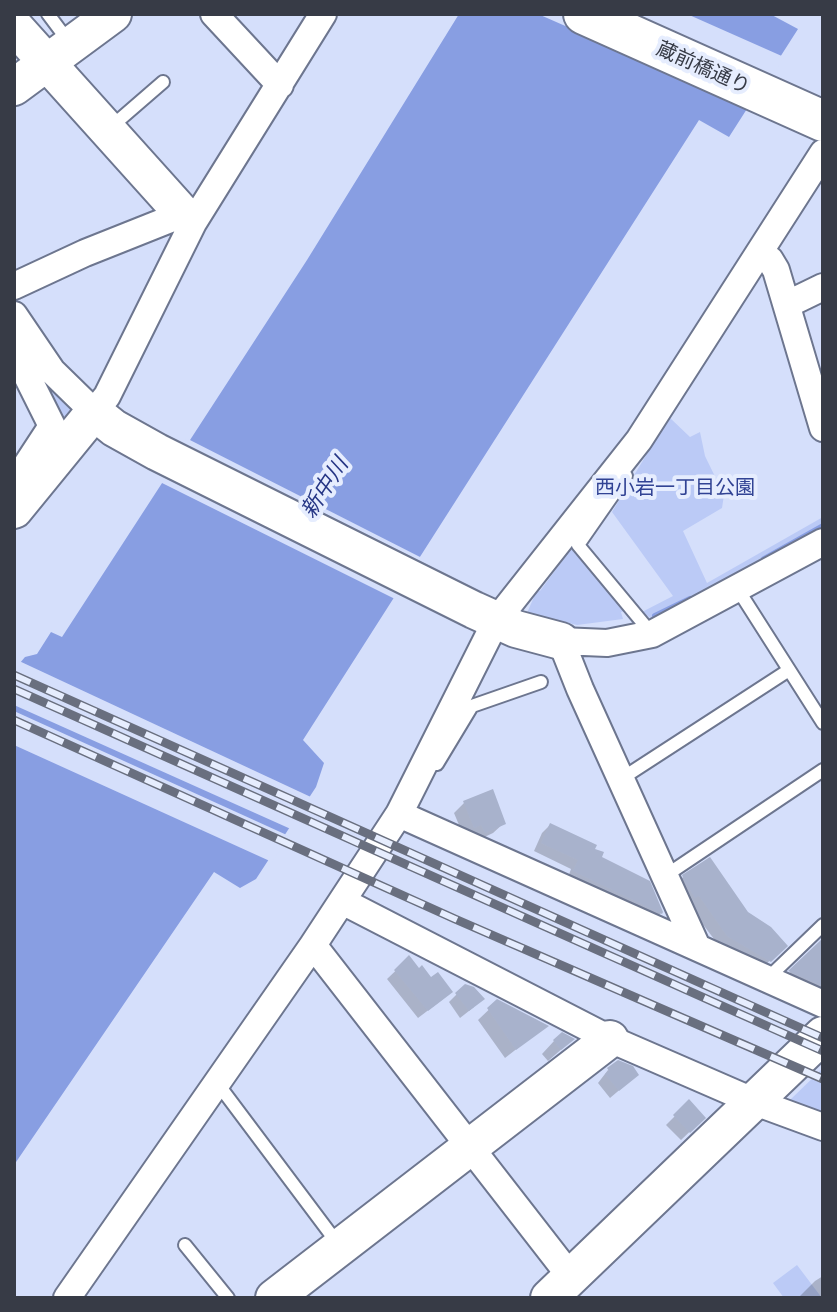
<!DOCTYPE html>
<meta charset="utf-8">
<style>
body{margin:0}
#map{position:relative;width:837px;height:1312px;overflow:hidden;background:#d5dffb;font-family:Raleway,sans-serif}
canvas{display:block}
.frame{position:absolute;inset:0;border:16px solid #373b46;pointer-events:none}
</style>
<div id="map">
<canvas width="837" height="1312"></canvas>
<div class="frame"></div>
</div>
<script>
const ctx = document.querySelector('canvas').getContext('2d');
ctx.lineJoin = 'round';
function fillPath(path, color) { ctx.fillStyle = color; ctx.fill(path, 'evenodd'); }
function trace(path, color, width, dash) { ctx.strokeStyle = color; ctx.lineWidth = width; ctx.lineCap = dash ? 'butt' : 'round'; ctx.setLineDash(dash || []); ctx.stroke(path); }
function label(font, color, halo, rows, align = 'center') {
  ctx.font = font + ' Raleway,"Noto Sans JP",sans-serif'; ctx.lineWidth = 8; ctx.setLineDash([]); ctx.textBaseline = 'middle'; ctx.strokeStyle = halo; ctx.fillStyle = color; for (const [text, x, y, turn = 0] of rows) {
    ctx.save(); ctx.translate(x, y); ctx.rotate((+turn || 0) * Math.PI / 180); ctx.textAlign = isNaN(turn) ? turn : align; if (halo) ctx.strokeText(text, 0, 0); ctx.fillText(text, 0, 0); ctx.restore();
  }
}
const green = new Path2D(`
 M39,369L68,401L72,418L58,426Z
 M669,417L690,437L700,432L705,456L724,495L722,508L683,531L707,583L823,517V531L653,620L642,612L673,596L612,512Z
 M571,549L618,600L625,611L621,612L623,619L577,625L527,613L537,590L540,591Z
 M823,1068V1112L790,1100Z
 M797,1265L822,1298H784L773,1283Z`);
const water = new Path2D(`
 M459,14H770L798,29L729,137L699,120L303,740L324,763L316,787L256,879L240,888L214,872L14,1165V670L25,657L37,654L51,632L62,637L307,260Z`);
const pier = new Path2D(`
 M538,14H687L784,57L752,108Z
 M186,438L424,559L397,600L158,481Z
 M17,660L313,798L293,830L14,705V664Z
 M14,711L289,836L272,862L14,745Z`);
const shadow = new Path2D(`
 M464,803L504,823L493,833L474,842L464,837L454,813Z
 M550,825L592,850L661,913L653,921L567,880L571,869L534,851L542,833Z
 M683,877L746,914L785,946L760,970L717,943L674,886Z
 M823,940V995L777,985Z
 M409,958L443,999L418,1018L387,979Z
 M457,994L474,1007L460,1018L449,1002Z
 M498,1001L546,1026L505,1058L478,1020Z
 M572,1040L548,1061L542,1054L554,1041Z
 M608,1070L637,1075L610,1098L598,1083Z
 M689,1102L704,1118L681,1140L666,1125Z
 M823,1276V1298H798L815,1281Z`);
const stream = new Path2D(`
 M764,559L823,526
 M655,616L690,599`);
const building = new Path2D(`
 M493,789L506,824L485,833L481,825L474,828L463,801Z
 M550,823L597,845L595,849L604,852L602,857L650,881L663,912L662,914L573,871L578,860L541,843Z
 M710,857L748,912L771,927L788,946L771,962L727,936L699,896L695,898L685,882L682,875Z
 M823,938V986L788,971Z
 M409,955L419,968L422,965L431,977L438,972L453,992L428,1011L394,970Z
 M465,984L474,987L485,999L469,1011L455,993Z
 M497,999L549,1026L516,1050L487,1008Z
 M562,1032L575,1039L561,1050L553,1040Z
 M618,1060L633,1066L639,1075L619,1091L605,1074L609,1071L607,1068Z
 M689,1099L706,1118L690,1133L673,1115Z`);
const lane = new Path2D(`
 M48,14L69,42
 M111,127L163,82
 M626,476L578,545L652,634
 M737,588L823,723
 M437,764L472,706L541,682
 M621,779L789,670
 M665,876L823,770
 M768,978L823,925
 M218,1084L338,1244
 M185,1245L228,1298`);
const street = new Path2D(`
 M214,14L280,85
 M760,252L770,260L776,270L823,428
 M14,286L85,253L183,214L193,223
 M788,304L823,287
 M14,315L52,371L94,412L107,396L193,223L323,14
 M14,350L52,426L14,484
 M399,814L823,1004
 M342,901L610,1039L755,1102L823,1127
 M697,947L580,689L561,641L607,643L652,634L823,542
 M571,1277L313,945L399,814L496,621L639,440L823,153
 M67,1298L313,945`);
const secondary = new Path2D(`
 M14,26L183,214
 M14,87L113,14
 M14,510L94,412L114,428L157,452L474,610L516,629L561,641
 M274,1298L610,1039
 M549,1298L823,1035`);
const primary = new Path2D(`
 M584,14L823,121`);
const rail = new Path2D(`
 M14,675L823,1038
 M14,689L823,1051
 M14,720L455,919L823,1079`);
const streetNames = [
 ["蔵前橋通り",703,68,24]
];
const parkNames = [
 ["西小岩一丁目公園",675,488]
];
const waterNames = [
 ["新中川",325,488,-57]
];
fillPath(green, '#bbcaf6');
fillPath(water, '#889ee2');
fillPath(pier, '#d5dffb');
fillPath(shadow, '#0003');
trace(stream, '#889ee2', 6);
fillPath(building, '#a8b2cc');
trace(lane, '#6d768f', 16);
trace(street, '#6d768f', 30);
trace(secondary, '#6d768f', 40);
trace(primary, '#6d768f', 44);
trace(lane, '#fff', 12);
trace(street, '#fff', 26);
trace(secondary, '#fff', 36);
trace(primary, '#fff', 40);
trace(rail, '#696f7f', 9);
trace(rail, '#e6edfe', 6, [18]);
label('20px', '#373b46', '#e6edfe', streetNames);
label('20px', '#314394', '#e6edfe', parkNames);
label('italic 22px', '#263685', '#e6edfe', waterNames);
</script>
